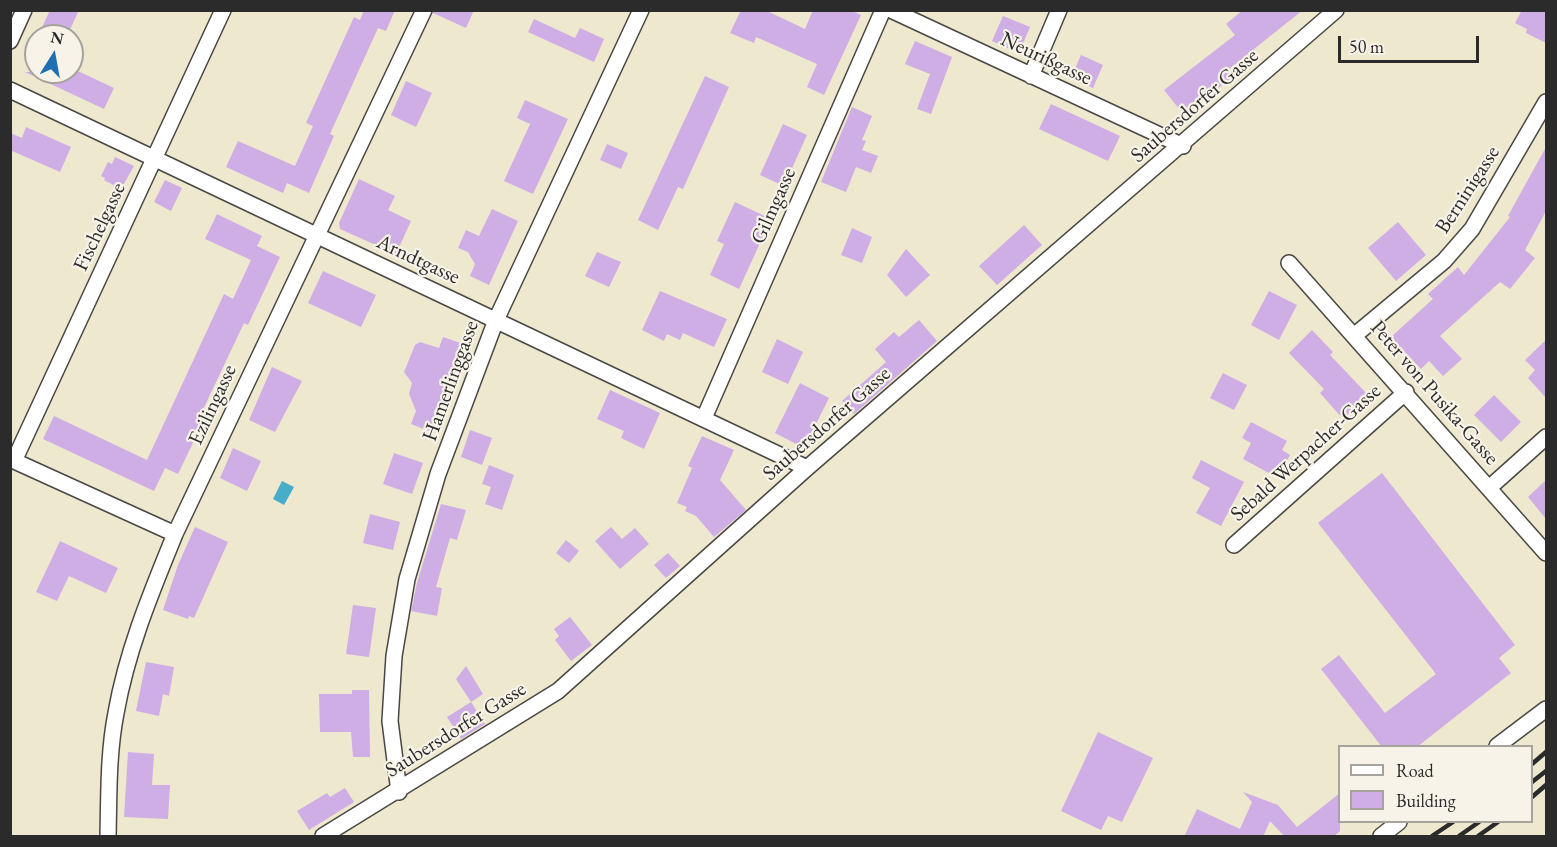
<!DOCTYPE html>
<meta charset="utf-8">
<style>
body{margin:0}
#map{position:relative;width:1557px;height:847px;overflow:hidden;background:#eee8ce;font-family:"EB Garamond",serif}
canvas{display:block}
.frame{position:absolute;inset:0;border:12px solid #2b2b2b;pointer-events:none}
.legend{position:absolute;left:1338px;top:745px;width:195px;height:78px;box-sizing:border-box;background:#f7f3e8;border:2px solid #a5a39c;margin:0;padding:8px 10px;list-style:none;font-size:18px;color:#2b2b2b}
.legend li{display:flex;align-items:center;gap:12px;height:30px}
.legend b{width:30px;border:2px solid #a5a39c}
.north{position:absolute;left:24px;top:24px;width:60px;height:60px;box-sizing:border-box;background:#f7f3e8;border:2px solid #a5a39c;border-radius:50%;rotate:11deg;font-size:16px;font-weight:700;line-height:24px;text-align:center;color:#2b2b2b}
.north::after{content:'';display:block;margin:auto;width:21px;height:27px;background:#1f6fb2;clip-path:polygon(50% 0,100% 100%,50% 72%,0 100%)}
.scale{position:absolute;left:1338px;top:36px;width:141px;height:27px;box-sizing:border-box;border:3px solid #2b2b2b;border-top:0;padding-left:8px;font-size:18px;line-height:21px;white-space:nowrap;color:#2b2b2b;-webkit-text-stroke:4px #f7f3e8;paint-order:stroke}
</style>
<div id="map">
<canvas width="1557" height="847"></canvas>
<div class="frame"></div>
<ul class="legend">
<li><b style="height:8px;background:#fff"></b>Road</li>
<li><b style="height:16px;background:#ceaee4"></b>Building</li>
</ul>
<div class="north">N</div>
<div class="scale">50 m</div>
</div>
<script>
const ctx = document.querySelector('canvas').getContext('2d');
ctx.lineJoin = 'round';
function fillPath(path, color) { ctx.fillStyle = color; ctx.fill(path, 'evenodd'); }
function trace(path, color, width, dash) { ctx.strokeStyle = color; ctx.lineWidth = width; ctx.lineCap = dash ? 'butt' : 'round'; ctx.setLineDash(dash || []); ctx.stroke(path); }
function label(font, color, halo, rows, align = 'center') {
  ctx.font = font + ' "EB Garamond",serif'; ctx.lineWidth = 4.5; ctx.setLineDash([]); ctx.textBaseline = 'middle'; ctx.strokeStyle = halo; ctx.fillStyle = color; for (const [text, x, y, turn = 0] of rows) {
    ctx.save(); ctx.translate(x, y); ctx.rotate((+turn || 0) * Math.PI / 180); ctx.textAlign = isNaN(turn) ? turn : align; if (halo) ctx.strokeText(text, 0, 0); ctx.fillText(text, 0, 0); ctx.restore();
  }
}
const water = new Path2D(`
 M282,481L294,487L284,505L273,499Z`);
const building = new Path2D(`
 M50,10H79L67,36H38Z
 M364,10H395L386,31L378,28L330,134L334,136L309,193L287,183L283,193L226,167L238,141L295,166L313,126L306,123L354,17L360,20Z
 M434,10H474L466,28L433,13Z
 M741,10H765L805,29L813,10H850L861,15L824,95L807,87L817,64L756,37L754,43L730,33Z
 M1243,10H1303L1229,69L1234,76L1184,115L1164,90L1235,35L1226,24Z
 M1522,10H1546V43L1526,33L1527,29L1515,23Z
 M1003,16L1030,27L1019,53L992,41Z
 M534,19L575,38L580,28L604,39L594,62L528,32Z
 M915,41L952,57L931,114L917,109L930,74L905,64Z
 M1081,55L1103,65L1093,88L1071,78Z
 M25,72H80L114,88L104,109Z
 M705,76L729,87L683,189L678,187L658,230L638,220Z
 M406,81L432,93L416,127L391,115Z
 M525,100L568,119L533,194L504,181L530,124L517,118Z
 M1051,104L1120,136L1108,161L1039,129Z
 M852,107L872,116L862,140L866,141L862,150L878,156L871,173L856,167L846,192L821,182Z
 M783,124L807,135L784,186L760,175Z
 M26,127L71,147L60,172L10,150V133L22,138Z
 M607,144L628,153L621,169L600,160Z
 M1546,147V211L1525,250L1535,258L1510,289L1500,282L1440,336L1462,359L1443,376L1429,361L1421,369L1391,337L1433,299L1428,294L1458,267L1464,275L1510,217L1508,216Z
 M115,157L134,166L121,189L104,180L105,178L101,176L108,162L112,164Z
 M359,179L395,196L388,210L411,221L396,254L340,229L339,223Z
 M165,180L182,188L171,211L154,202Z
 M735,202L771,219L739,289L710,275L724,244L717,241Z
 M492,209L518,221L489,285L470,276L475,264L468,252L458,248L466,230L479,236Z
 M217,214L262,236L257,246L280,257L248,325L244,323L200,416L205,418L178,474L165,468L154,491L43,439L54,416L147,460L224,294L233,299L251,260L205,239Z
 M1398,222L1426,255L1396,281L1368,248Z
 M1024,225L1042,245L997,285L979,266Z
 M852,228L872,237L862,263L841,255Z
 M906,249L930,275L906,297L887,275Z
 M597,252L621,262L609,287L585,276Z
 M323,271L376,295L361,327L308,303Z
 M660,291L727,319L714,347L683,333L680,340L667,334L664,341L642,330Z
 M1269,291L1297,305L1279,340L1251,325Z
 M919,320L937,341L854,414L842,401L886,362L875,349L894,332L899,337Z
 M1312,330L1333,352L1330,355L1369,396L1343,419L1320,393L1324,389L1289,353Z
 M443,337L466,345L434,433L411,424L416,411L409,394L412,383L404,372L415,345L420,342L439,348Z
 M777,339L803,352L788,384L762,372Z
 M1546,340V398L1528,378L1535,370L1525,360Z
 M272,367L302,381L275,432L249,420Z
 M1223,373L1247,385L1234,410L1210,398Z
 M800,383L829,398L804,448L775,433Z
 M610,390L660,413L644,449L621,438L624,431L597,419Z
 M1494,395L1521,422L1501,442L1474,415Z
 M1251,422L1287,441L1282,450L1290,455L1278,478L1243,459L1251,443L1242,438Z
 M470,430L492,438L482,465L461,457Z
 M702,436L734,450L720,480L746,510L714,537L696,516L685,511L687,507L677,503L692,468L688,466Z
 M233,448L261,461L247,491L220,478Z
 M394,453L423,463L412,494L383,484Z
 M1201,460L1244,482L1221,526L1196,513L1210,488L1192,478Z
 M489,465L514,475L502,510L485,504L491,487L482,484Z
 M1382,473L1515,645L1499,658L1511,673L1417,747H1382L1321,669L1339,655L1385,713L1436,674L1318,523Z
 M1546,480V519L1528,497Z
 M441,504L466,510L457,540L450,538L436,587L442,588L437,616L411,611L417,583Z
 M370,514L400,522L393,550L363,543Z
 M195,527L228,542L194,618L189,616L188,619L163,610L178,565Z
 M611,527L622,539L635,528L649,544L620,569L595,541Z
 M566,540L579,551L569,563L556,553Z
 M60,541L118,568L106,593L69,576L57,601L36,592Z
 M668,553L680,566L666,578L654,565Z
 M353,605L376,608L369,657L346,654Z
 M570,617L592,645L571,661L555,640L559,636L554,629Z
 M146,662L174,667L169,696L163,694L159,716L136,711Z
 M466,666L483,694L471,702L456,679Z
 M352,690H369L370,757H353L351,732H320L319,694H352Z
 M471,702L485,724L461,739L447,717Z
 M1098,732L1153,758L1122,822L1108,816L1101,830L1061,811Z
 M128,752L154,754L152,785H170L168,819L124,817Z
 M345,788L354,802L309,830L297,811L327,793L330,797Z
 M1243,792L1278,805L1297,827L1340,793V831L1333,837H1285L1270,821L1263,837H1184L1197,809L1240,829L1252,802Z`);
const minor = new Path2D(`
 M891,10L1183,146
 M10,41L24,10
 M1031,76L1059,10
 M10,90L807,468
 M1289,263L1546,553
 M1355,335L1444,261L1472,229L1546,102
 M704,418L883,10
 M10,459L175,534
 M14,461L223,10
 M1489,488L1546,437
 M1234,545L1406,392
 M1497,746L1546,709
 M399,792L390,721L394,656L407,579L438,474L496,320L641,10
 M108,836C109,795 108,754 116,713C127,650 151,593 175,534L424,10
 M323,836L558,691L807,468L1336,10
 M1381,836L1399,822`);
const rail = new Path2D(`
 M1532,764L1546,752
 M1532,782L1546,771
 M1532,797L1546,785
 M1432,836L1453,822
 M1459,836L1479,822
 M1478,836L1498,822`);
const streetNames = [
 ["Neurißgasse",1046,59,25],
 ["Saubersdorfer Gasse",1195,106,-41],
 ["Berninigasse",1468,190,-57],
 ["Gilmgasse",774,206,-66],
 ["Fischelgasse",100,227,-65],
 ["Arndtgasse",418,260,25],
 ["Hamerlinggasse",451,381,-70],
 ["Peter von Pusika-Gasse",1434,393,49],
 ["Ezilingasse",213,405,-65],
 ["Saubersdorfer Gasse",827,424,-41],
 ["Sebald Werpacher-Gasse",1306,453,-42],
 ["Saubersdorfer Gasse",456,730,-32]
];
fillPath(water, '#48adc8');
fillPath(building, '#ceaee4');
trace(minor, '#484743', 18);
trace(minor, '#fff', 15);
trace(rail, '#2b2b2b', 4.5);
label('21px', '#2b2b2b', '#f7f3e8', streetNames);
</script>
